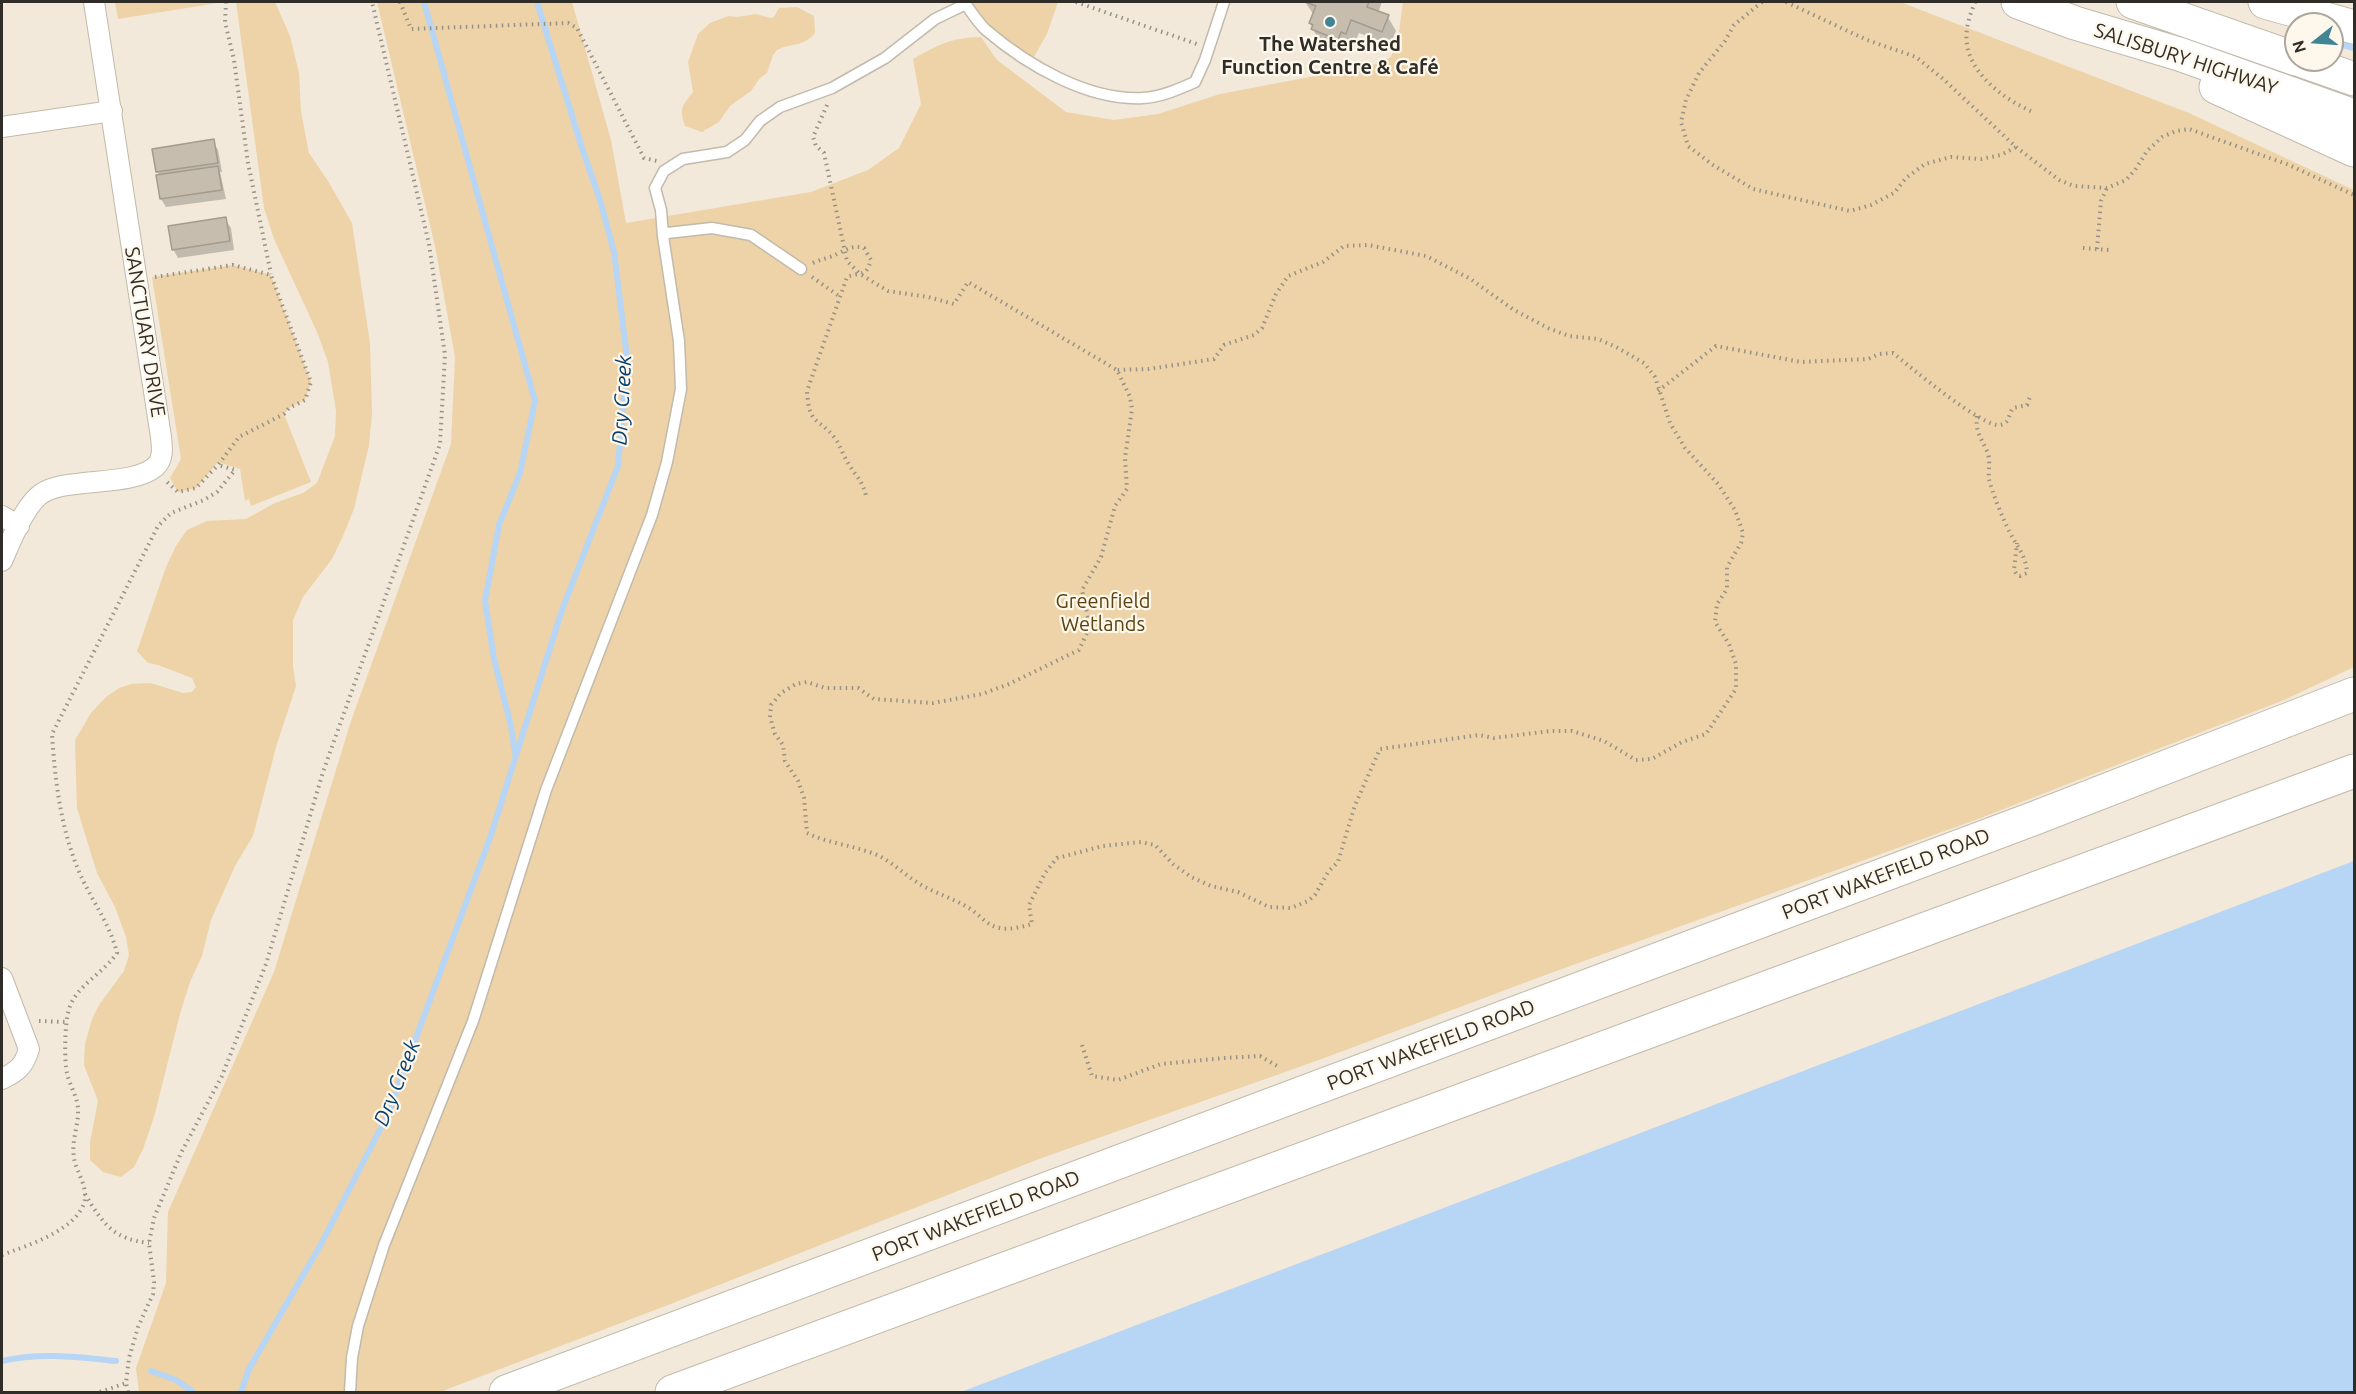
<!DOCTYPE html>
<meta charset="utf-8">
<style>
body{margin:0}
#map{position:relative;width:2356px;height:1394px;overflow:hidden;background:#f2e9da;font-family:Ubuntu,sans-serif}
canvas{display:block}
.frame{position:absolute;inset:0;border:3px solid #302d28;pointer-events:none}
.north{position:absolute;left:2284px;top:12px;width:60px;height:60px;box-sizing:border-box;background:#fef7eb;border:2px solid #aca69d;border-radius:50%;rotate:253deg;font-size:16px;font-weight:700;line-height:24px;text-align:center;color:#302d28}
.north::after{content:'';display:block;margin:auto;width:21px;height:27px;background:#418494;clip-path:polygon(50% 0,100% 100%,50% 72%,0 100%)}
</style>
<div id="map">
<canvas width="2356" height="1394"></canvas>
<div class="frame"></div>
<div class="north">N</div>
</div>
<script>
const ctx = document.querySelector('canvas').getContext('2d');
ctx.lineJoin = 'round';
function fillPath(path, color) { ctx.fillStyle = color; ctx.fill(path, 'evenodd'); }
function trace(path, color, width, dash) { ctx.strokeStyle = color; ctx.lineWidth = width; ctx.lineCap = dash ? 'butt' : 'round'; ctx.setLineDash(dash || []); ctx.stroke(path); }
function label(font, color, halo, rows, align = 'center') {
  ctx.font = font + ' Ubuntu,sans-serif'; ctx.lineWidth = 4.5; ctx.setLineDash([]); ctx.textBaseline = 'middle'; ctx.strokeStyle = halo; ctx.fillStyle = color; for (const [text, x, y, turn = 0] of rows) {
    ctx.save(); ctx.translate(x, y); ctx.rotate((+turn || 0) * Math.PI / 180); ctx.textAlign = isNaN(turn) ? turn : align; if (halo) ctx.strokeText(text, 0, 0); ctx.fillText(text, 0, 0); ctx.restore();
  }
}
const green = new Path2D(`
 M115,2H224L118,19Z
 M236,2H275L290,36L299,73L301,112L309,153L328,181L352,223L370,343L372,413L369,445L354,509L343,536L332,559L303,597L293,620V667L296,686L276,747L253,836L235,866L211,920L202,956L190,982L180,1014L154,1117L143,1149L134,1167L121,1177L103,1172L90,1160V1142L98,1101L84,1065L85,1044L92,1019L99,1005L124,971L129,955L126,937L115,907L97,873L77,808L75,740L91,713L106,697L119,688L131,684L151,683L183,693L192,692L196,687L192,678L158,665L148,663L137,651L166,567L176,546L187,530L207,521L246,519L275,503L303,493L317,483L335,436L336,411L328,362L317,332L274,239L264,208Z
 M377,2H572L611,140L626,223L811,192L868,170L899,148L921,104L913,59C940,44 950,38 981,37L997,60L1066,112L1114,120L1158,114L1220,94L1373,65L1391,57L1399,32L1403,2H1900L2189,113L2354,190V667L2284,700L1978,819L1548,974L1319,1060L1039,1159L668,1305L440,1392H139L136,1368L166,1283L168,1212L274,972L351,721L451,444L455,357L435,246Z
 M964,2H1058L1047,34L1031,62L985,29Z
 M797,7L814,16L815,33C802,48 793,42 777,50L773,55L767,73L760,78L751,91L730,106L719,122L702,132L685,126C679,108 682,106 693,92L688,62L698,34L710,23L728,16L737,17L756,14L770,18L774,17L779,8Z
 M233,265L271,275L311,382L305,400L289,408L284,414L311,482L251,506L249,499L245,501L240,469L218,462L196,488L178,492L170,478L181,459L152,277Z`);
const water = new Path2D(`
 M2354,861V1392H961Z`);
const shadow = new Path2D(`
 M1305,2H1382L1378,13L1388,17L1396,31L1390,45L1359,33L1353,47L1349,46L1346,53L1320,43L1310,23L1314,15Z
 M213,141L218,150L222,172H220L226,199L166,207L161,199L160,176L157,172Z
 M225,219L231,228L234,250L178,258L173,249Z`);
const stream = new Path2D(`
 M424,2L535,401L520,473L499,525L485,601L494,659L511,726L515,753
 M2290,30L2296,32
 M2332,42L2354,48
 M2,1361C40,1352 78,1357 116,1361
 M151,1371L176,1380L193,1392
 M241,1392L249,1369L320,1246L387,1116L490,838L562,610L618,466L627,358L614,252L600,200L582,148L537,2`);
const building = new Path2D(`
 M1305,2H1369L1367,7L1389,15L1382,32L1351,20L1346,34L1341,32L1338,40L1311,29L1313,25L1309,23L1316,6Z
 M214,139L218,163L156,172L152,149Z
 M218,166L222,190L160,199L156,175Z
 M226,217L230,241L172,250L168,226Z`);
const path = new Path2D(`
 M226,2L225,22L234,60L248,163L271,274
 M400,2L411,29L568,23L577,28L644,158L657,161
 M1076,2L1197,44
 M1762,2L1734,25L1725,41L1699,73L1686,100L1681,122L1688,146L1713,165L1753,189L1850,211L1871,205L1894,193L1906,178L1925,164L1951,157L1981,159L2001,155L2016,147
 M1786,2L1867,40L1916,57L1942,78L2016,147L2059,180L2074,186L2107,188L2126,180L2135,170L2147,151L2162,137L2176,131L2189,129L2289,165L2354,195
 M1975,2C1972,10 1968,20 1967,29C1961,68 2001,98 2033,112
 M827,105L813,137L816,146L824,153L847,261L860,274L888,291L928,297L954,304L968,282L1117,370L1130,397L1132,409L1125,458L1127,489L1115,506L1101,557L1082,590L1088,618V631L1079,650L1009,684L982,694L933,703L874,699L858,688H825L807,682L796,684L781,693L771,705L770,717L775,734L783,745L785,761L798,781L804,798L807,833C829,844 854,845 877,855C894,863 907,877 923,886C938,894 954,899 969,908C980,915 987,926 1000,928C1010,930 1022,927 1032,924L1029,905L1045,873L1057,858L1103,846L1141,842L1155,845L1173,864L1191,877L1211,886L1238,892L1269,907L1291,908L1308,901L1315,895L1328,872L1338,862L1355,805L1380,749L1479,735L1494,738L1550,731H1572L1604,741L1636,760L1652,759L1682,742L1706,734L1736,689V664L1729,644L1715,622L1717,604L1727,589V567L1741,543L1743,533L1735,510L1718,484L1685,448L1670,423L1655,377L1644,363L1616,347L1598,339L1569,336L1548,328L1514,310L1469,278L1426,256L1368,245L1344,246L1323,262L1288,276L1276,294L1262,328L1254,335L1224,345L1214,359L1149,369L1117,370
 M2083,248L2109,250
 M2097,249L2101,201L2107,188
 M813,263C821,259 830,258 837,254C848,249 852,245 864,248L871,260C866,278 861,271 847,277L807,391C809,426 817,416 835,438C840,445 843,455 848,463C855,475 863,481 866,496
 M155,277L233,265L271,275L311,382L305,400L289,408L284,414L239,437L218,465L196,488L178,492L166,481
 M812,277L839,296
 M1658,391L1716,346L1801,362L1868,359L1879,354L1893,353C1909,366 1983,428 2000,425C2010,423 2008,415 2013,408L2027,405L2031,394
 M1977,416C1975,431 1981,438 1987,451C1991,460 1988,470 1989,479C1991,490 2004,521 2009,531C2017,547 2026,555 2027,573L2020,576L2017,575L2014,570L2017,543
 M39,1021L67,1022
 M1082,1045L1092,1076L1118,1080L1161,1064L1224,1058L1260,1056L1279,1067
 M85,1194C103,1224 113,1239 149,1243
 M2,1255C26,1246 88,1227 85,1193C84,1181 76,1170 74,1158C71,1141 79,1125 78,1108C77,1096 69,1084 67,1073C64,1062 65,1024 68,1013C73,987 103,974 117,953C110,924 92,901 80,874C61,830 55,782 52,734L158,526L171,513L204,500L217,492L235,470L218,465
 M100,1392L126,1383
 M128,1392L126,1383L129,1358L138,1327L153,1294L154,1282L149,1243L154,1218L181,1153L222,1076L266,964L323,772L440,444L445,355L429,244L372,2`);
const lane = new Path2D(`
 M964,2C971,11 978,23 986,30C1027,65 1088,101 1143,98C1161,97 1179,89 1195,82L1205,60L1224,2
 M663,236L667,233L712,228L751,235L801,269
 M350,1392L352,1358L358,1326L384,1245L473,1021L546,790L652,515L667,462L681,389L679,341L663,236L661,210L655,188L664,171L683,159L727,152L745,140L760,121L780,107L832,88L885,58L935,19L966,4`);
const street = new Path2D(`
 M2,127L112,111
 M2,516L19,526
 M2,561C11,541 26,500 46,491C74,478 132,486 155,467C164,459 162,447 161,437L94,2
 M2,978L29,1049C24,1066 18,1071 2,1079`);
const highway = new Path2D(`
 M2018,2L2075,23L2179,54L2354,116
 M2133,2L2296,59
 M2265,2L2354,27
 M2300,60L2354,79
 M2216,87L2354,150
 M506,1392L2035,818L2354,694
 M672,1392L2354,771`);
const markers = [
 [1330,22,6,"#418494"]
];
const poiNames = [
 ["The Watershed",1330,44],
 ["Function Centre & Café",1330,67]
];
const streetNames = [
 ["SALISBURY HIGHWAY",2186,59,18],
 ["SANCTUARY DRIVE",145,332,81],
 ["PORT WAKEFIELD ROAD",1886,874,-21],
 ["PORT WAKEFIELD ROAD",1431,1045,-21],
 ["PORT WAKEFIELD ROAD",976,1216,-21]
];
const parkNames = [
 ["Greenfield",1103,601],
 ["Wetlands",1103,624]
];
const waterNames = [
 ["Dry Creek",622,400,-87],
 ["Dry Creek",397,1083,-68]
];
fillPath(green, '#edd3a7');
fillPath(water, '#b7d5f5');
fillPath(shadow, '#0003');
trace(stream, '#b7d5f5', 6);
fillPath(building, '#c6bdaf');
trace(building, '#a39b8d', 1.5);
trace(lane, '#c2baab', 13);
trace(street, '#c2baab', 22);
trace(highway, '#c2baab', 35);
trace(path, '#979187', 4, [1.5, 4.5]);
trace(lane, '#fff', 10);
trace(street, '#fff', 20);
trace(highway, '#fff', 33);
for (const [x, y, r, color] of markers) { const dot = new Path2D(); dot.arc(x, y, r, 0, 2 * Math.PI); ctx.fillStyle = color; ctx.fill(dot); trace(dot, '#fef7eb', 2); }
label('bold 20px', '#302d28', '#fef7eb', poiNames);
label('20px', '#302d28', '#fef7eb', streetNames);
label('20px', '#5a420f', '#fef7eb', parkNames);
label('italic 21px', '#08406f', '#fef7eb', waterNames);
</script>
